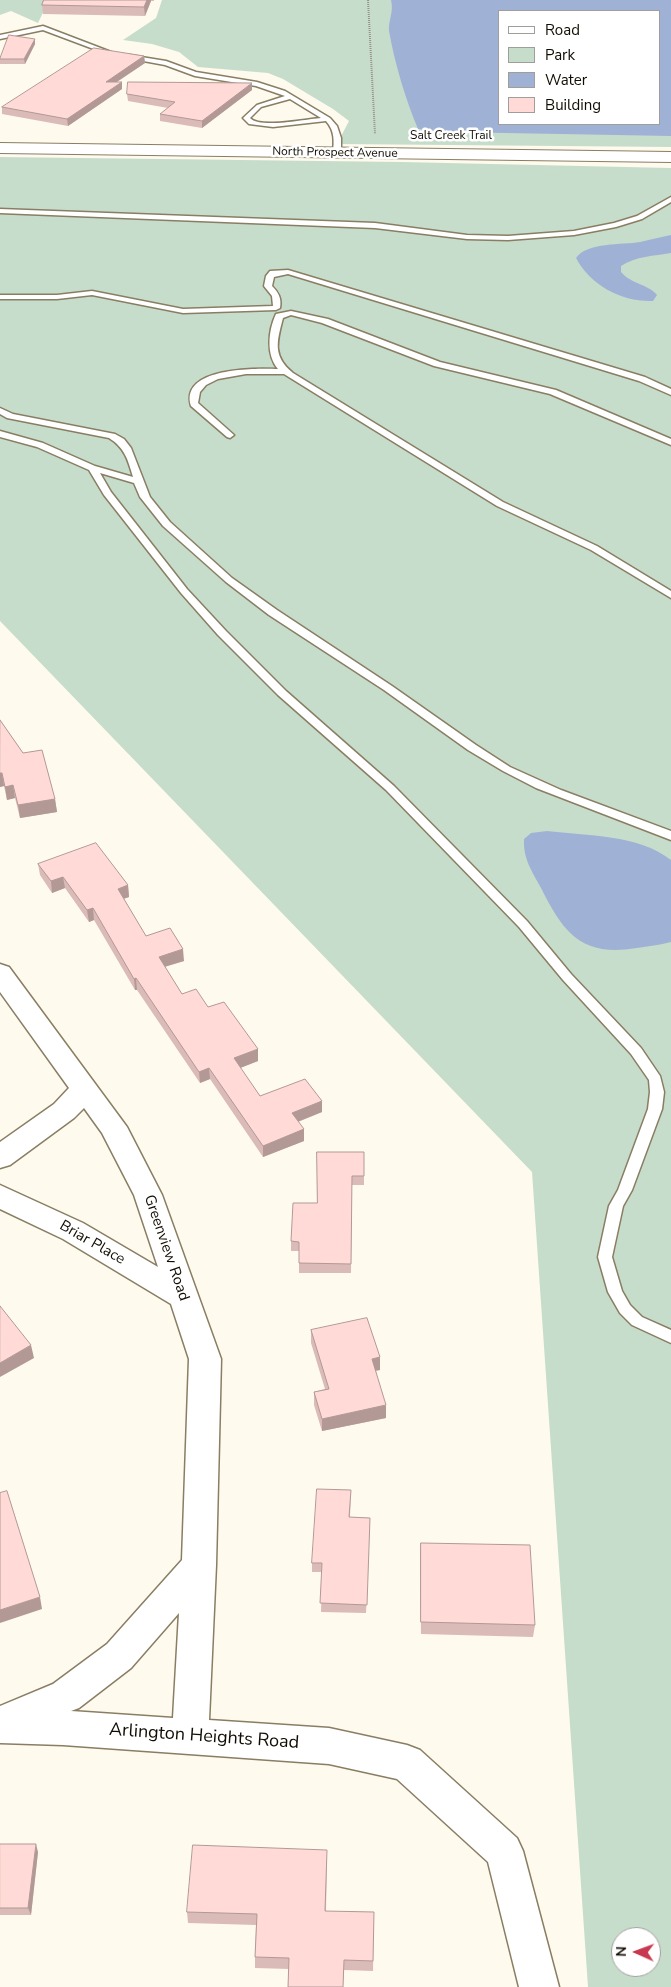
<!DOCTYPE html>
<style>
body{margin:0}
#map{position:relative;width:671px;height:1987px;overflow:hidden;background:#fffaee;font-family:"Nunito Sans",sans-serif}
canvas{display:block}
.legend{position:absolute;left:498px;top:10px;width:162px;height:115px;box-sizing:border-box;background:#fff;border:1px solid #a09e9b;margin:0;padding:6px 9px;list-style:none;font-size:15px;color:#110d04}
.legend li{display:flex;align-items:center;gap:10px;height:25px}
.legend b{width:25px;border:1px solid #a09e9b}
.north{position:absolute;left:611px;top:1927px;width:50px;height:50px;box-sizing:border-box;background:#fff;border:1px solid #a09e9b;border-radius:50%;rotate:272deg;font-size:14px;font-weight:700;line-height:20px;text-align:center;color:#110d04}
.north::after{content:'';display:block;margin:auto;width:18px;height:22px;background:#c8384e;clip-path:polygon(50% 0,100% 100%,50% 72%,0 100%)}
</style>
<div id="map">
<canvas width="671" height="1987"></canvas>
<ul class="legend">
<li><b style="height:6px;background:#fff"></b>Road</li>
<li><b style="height:14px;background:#c7ddcb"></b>Park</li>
<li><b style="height:14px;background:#9fb2d5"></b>Water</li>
<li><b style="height:14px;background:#ffdad6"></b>Building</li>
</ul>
<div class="north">N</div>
</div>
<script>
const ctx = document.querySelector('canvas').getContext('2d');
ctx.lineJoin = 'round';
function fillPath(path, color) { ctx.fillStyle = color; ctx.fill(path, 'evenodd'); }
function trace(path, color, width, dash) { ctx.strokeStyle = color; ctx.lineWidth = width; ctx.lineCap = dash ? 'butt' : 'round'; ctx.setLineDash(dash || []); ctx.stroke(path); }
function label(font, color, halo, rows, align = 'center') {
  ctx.font = font + ' "Nunito Sans",sans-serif'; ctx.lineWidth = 5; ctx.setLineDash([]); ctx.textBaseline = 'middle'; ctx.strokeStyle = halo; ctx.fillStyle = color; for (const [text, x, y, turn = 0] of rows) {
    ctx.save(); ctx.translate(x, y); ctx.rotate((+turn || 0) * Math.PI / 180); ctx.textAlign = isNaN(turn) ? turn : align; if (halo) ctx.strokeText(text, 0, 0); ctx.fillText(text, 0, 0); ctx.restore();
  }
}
const green = new Path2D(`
 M0,0H49L38,23L11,11L0,15Z
 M162,0H671V147L337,144L349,121L333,109L283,79L268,73L198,67L179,52L152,44L123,40L156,18ZM500,11H660V124H500Z
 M0,157L402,162L671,168V1987H588L532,1172L0,621ZM621,1937H651V1967H621Z`);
const water = new Path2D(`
 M391,0H671V136L449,132L418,129C405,98 395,64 389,31C388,20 394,13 391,0ZM500,11H660V124H500Z
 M671,235V253C654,256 636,256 621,266V272C631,284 648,284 657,295L653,301C622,302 591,286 576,258C587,242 622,245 640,242C650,240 660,237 671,235Z
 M547,831C587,836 638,834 671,860V942C660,945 648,946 637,948C582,957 564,934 541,888C532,871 523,859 524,839L531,833Z`);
const path = new Path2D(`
 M368,0L375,134`);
const service = new Path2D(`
 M43,26L111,52L112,53L107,54L43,30L0,39V35Z
 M129,55L166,61L196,72L257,82L285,91L330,118L337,126L341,138V153L337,155L333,153C334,141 335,131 326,121L273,127L249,124L243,118L257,105L285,96L256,86L195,76L165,65L127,58V56ZM290,99L321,118C306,119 260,129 250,118L261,107Z
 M671,197V202L642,219L616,227L574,235L508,240L467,239L375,228L0,213V209L375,223L467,235L508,236L574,231L614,223L637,216Z
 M288,270L645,377L671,389V395L639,381L288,274L274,277L272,286C278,292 282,298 280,308L276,310L183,313L92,295L57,299H0V295H57L92,291L183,309L273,306L272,296L264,286L266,276L270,271Z
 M291,311L328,319L440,362L556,390L671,439V445L550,394L434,366L322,323L291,315L283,318C277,341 272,356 293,373L503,502L597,546L671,591V598L591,550L497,506L284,374H246L218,379L206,385L200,392L198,403L234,435L230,438L227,437L191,406C179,367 257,368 278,369C266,355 268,331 276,314Z
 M0,408L13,414L115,434L124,439L131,448L150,497L170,522L232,578L277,610L392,686L476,745L510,767L561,790L671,831V840L536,788L503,771L468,750L384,690L269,615L226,582L163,526L140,497L134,483L100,473L111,492L187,589L226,631L286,691L394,786L527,921L571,974L641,1048L660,1076L664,1092L662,1109L632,1190L623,1206L612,1257L622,1291L630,1305L642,1317L671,1330V1343L632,1325L620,1313L608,1292L598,1257L609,1206L618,1190L648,1109L650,1092L649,1080L631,1054L563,980L519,927L386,790L278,695L218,635L181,593L104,495L89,470L37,447L0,437V431L43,443L95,466L133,477C128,460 125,448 109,438L7,418L0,414Z`);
const minor = new Path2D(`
 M0,964L9,967L127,1127L162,1195L221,1359L216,1565L209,1720L329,1728L407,1745L420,1750L517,1838L523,1851L559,1987H519L488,1862L397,1779L329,1764L63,1745L0,1743V1706L53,1684L107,1644L182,1560L189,1359L171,1304L63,1239L0,1209V1185L83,1223L158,1267L134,1195L102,1133L84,1108L74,1118L10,1165L0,1168V1142L54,1104L69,1088L0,992ZM179,1613L173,1718L71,1711L79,1708L131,1668Z`);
const secondary = new Path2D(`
 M0,143L671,152V162L0,153Z`);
const wall = new Path2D(`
 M44,0H154V1H151L145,16L43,14L42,5Z
 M35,39V44L25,64H0V58Z
 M144,56L145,63L117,82H122V89L68,126L2,114V107Z
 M252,90L202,128L160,121V114L168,108L128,101L127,94Z
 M0,720L55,799L57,812L20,818L15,798L7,800L4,786L0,787Z
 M38,864L128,885L129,897L124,899L146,936L184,961L165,967L182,994L208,1007L258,1049V1061L240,1068L260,1096L322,1101V1112L298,1122L304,1129V1141L263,1157L210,1079L200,1083L137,990H135L94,920L89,922L65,888L52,893L40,875Z
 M364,1152V1185H352L351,1273H299V1251H291V1241L317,1203Z
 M311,1330L380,1357V1370L376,1371L386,1418L322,1431L314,1405V1392L325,1389L311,1343Z
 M351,1490L350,1517L370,1518L366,1613L321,1612L322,1572H312V1563Z
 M421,1543L535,1625L533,1637L421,1634L420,1555Z
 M0,1844L38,1852L31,1915H0Z
 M327,1861L326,1911L374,1912L373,1971L344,1970L343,1987H288L289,1969L255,1968V1957L256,1925L188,1923L187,1912Z`);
const shadedWall = new Path2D(`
 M147,0H151V1L145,16L144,7Z
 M35,39V44L25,64L24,59Z
 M144,56L145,63L106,89V82Z
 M122,82V89L68,126L67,119Z
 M252,83V90L202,128V121Z
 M0,773H2L4,786L0,787Z
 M13,785L15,798L7,800L5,787Z
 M55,799L57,812L20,818L18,805Z
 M63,877L65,888L52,893L51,881Z
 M128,885L129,897L119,900L118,889Z
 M93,908L94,920L89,922L87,910Z
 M183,949L184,961L160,968L159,957Z
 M136,978L137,990H135L134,979Z
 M258,1049V1061L235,1070L234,1058Z
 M209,1068L210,1079L200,1083L199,1072Z
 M322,1101V1112L292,1124V1113Z
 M304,1129V1141L263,1157V1146Z
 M31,1345L34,1358L0,1377V1363Z
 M380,1357V1370L372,1371V1359Z
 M386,1405V1418L322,1431V1419Z
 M40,1597L42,1609L0,1623V1610Z
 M36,1844L38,1852L31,1915L28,1908Z`);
const building = new Path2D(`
 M44,0H147L144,7L42,5Z
 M9,35L35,39L24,59H0Z
 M94,48L144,56L106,82H122L67,119L2,107Z
 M128,82L252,83L202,121L160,114L175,102L127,94Z
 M0,720L23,753L42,750L55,799L18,805L13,785L5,787L2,773H0Z
 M96,843L128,885L118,889L146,936L170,928L183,949L159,957L182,994L196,989L208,1007L224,1002L258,1049L234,1058L260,1096L305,1079L322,1101L292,1113L304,1129L263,1146L209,1068L199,1072L136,978L134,979L93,908L87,910L63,877L51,881L38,864Z
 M317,1152H364V1176H352L351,1264L299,1263V1242L291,1241L293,1203H317Z
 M0,1306L31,1345L0,1363Z
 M367,1318L380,1357L372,1359L386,1405L322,1419L314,1392L329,1389L311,1330Z
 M317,1489L351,1490L349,1517L370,1518L367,1605L320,1603L322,1563H312Z
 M7,1491L40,1597L0,1610V1493Z
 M421,1543L530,1545L535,1625L421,1622Z
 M0,1844H36L28,1908H0Z
 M193,1845L327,1850L325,1911L374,1912L373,1961L344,1960L343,1987H288L289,1958L255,1957L257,1914L187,1912Z`);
const farStreetnames = [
 ["Salt Creek Trail",451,136],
 ["North Prospect Avenue",335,153,1]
];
const streetNames = [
 ["Briar Place",92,1243,30],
 ["Greenview Road",166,1248,71]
];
const nearStreetnames = [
 ["Arlington Heights Road",204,1737,4]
];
fillPath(green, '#c7ddcb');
fillPath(water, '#9fb2d5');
trace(service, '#897e63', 3);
trace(minor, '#897e63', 3);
trace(secondary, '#897e63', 2);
trace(path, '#969187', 2, [1, 1]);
fillPath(service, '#fff');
fillPath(minor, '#fff');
fillPath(secondary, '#fff');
fillPath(wall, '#dbbbb8');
fillPath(shadedWall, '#b29996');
fillPath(building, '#ffdad6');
trace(building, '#b29996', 1);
label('12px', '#110d04', '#fff', farStreetnames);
label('15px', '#110d04', '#fff', streetNames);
label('18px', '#110d04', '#fff', nearStreetnames);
</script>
